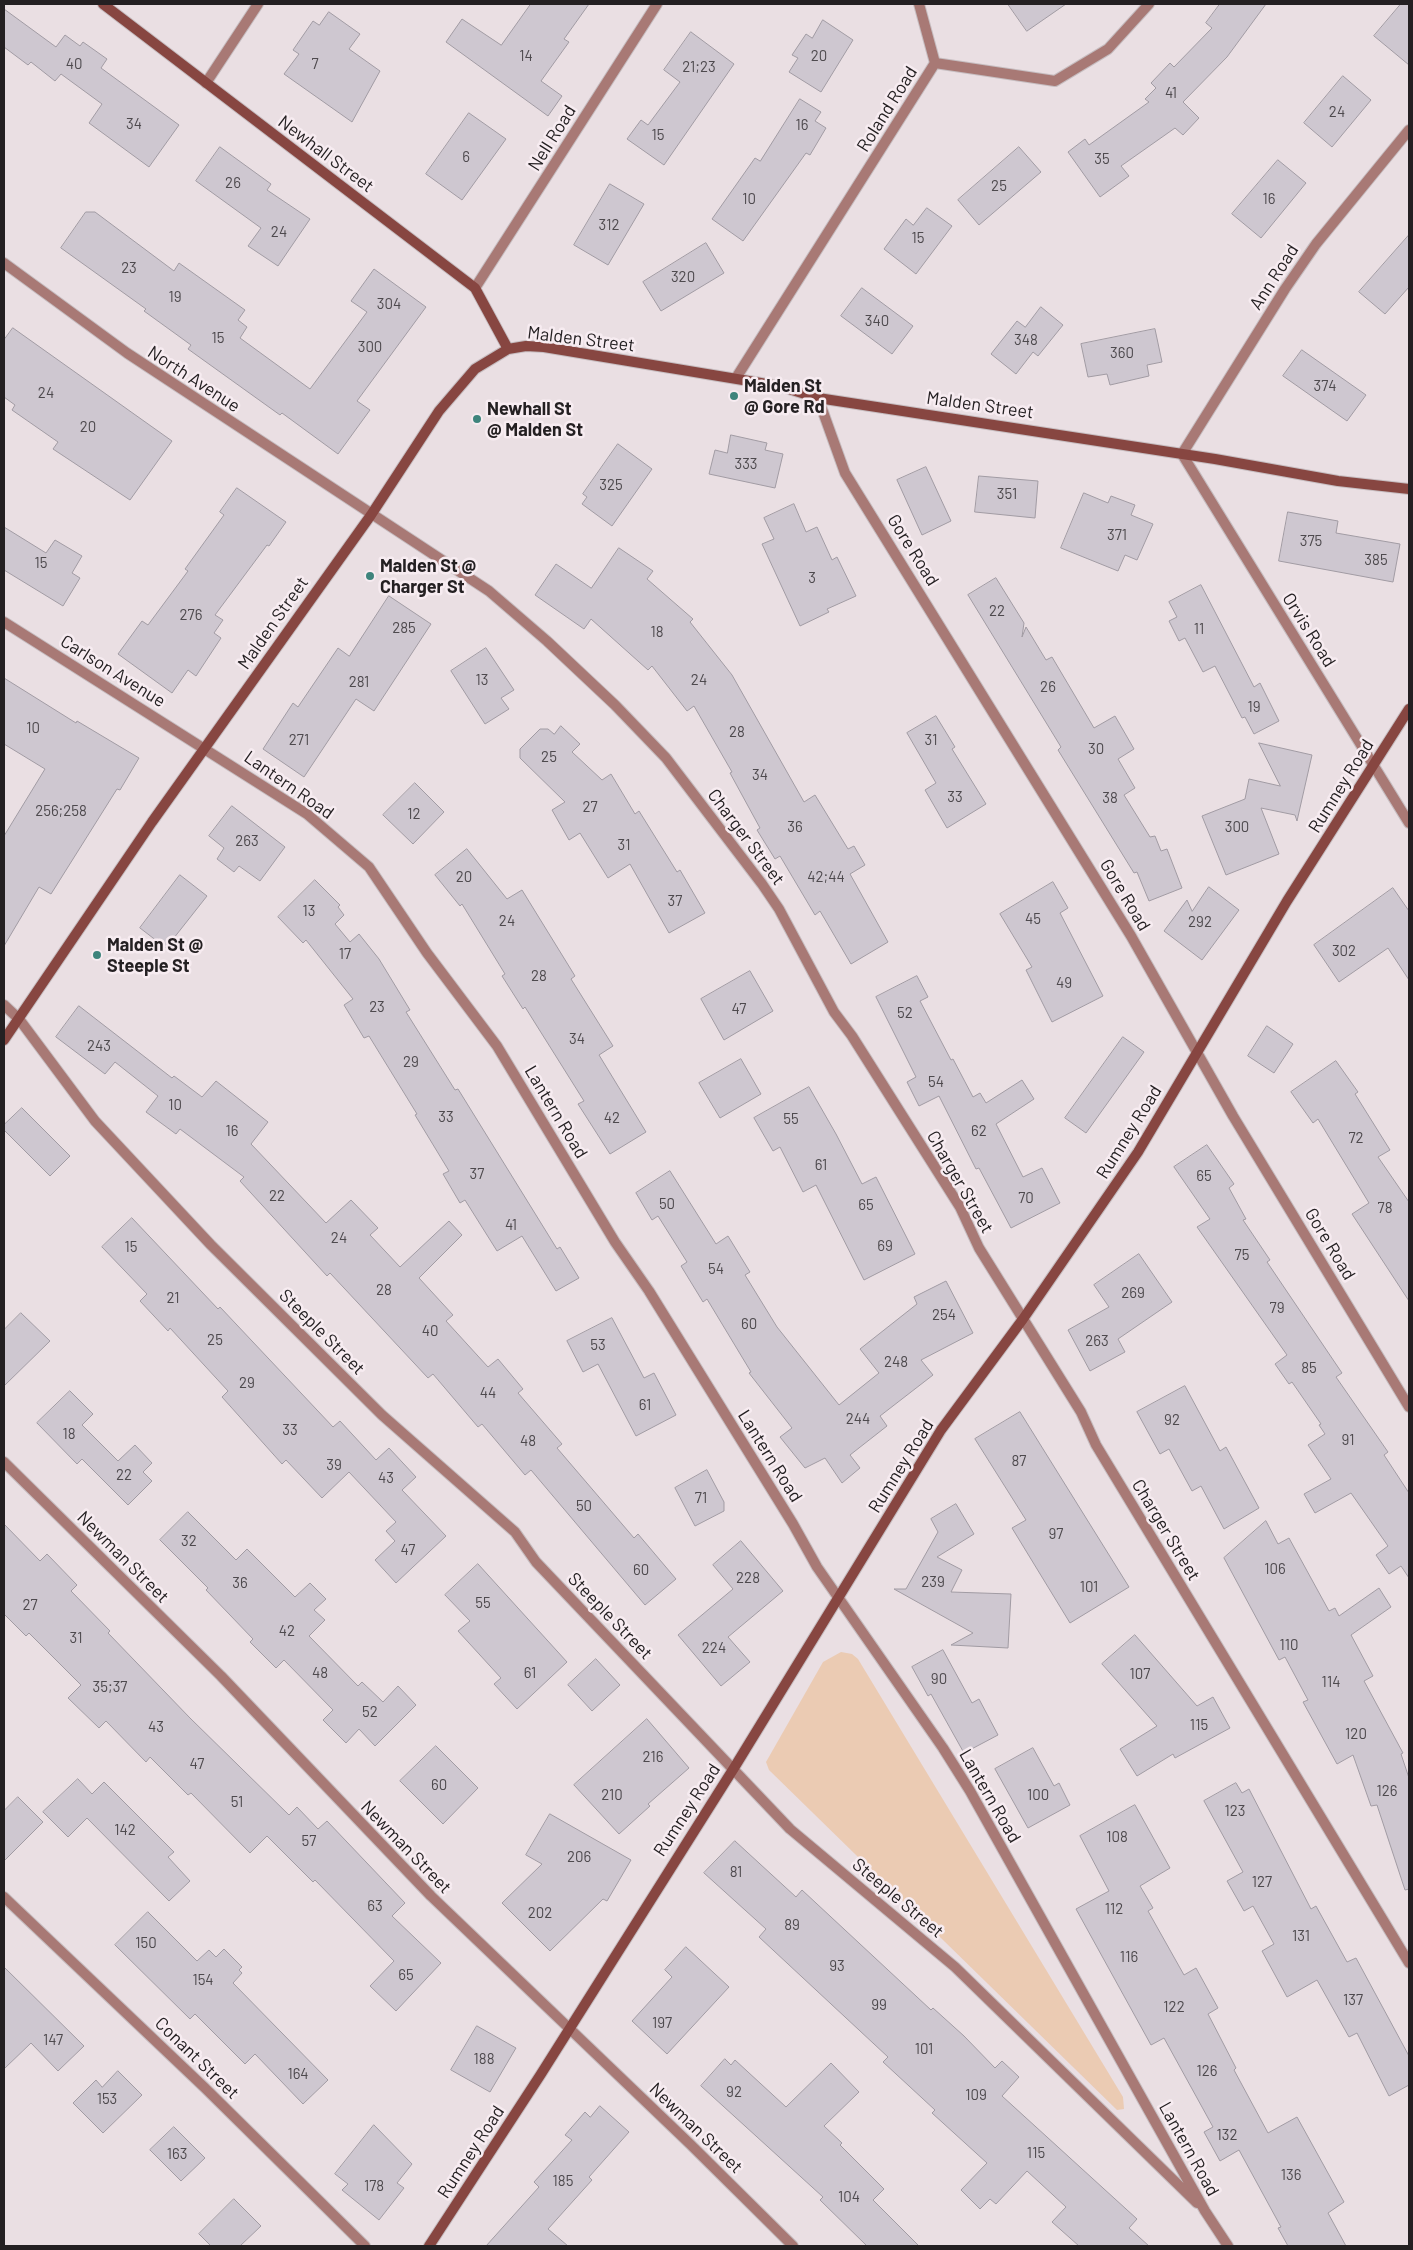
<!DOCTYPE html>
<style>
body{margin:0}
#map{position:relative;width:1413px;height:2250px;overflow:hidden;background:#eadfe3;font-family:Barlow,sans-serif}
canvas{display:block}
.frame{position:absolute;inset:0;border:5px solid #242022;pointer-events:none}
</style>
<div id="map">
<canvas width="1413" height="2250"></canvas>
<div class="frame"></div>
</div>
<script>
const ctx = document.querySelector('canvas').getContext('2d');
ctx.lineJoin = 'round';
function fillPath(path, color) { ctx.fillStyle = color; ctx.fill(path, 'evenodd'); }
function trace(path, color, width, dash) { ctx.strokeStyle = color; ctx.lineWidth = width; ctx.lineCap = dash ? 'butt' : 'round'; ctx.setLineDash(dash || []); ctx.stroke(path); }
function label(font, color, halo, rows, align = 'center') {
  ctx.font = font + ' Barlow,sans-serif'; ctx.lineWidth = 5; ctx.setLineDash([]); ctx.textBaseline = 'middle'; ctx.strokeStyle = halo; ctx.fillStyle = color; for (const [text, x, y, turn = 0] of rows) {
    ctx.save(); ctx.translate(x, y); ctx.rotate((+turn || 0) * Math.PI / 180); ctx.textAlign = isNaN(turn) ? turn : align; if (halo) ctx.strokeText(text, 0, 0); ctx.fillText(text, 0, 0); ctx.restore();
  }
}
const green = new Path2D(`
 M841,1652L852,1654L858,1659L1123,2097L1124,2109L1117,2110L769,1770L766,1762L823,1662Z`);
const building = new Path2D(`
 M531,4H589L564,39L569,42L541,81L562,96L548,116L446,42L462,19L501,45Z
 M1008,4H1066L1027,31Z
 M1220,4H1266L1227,57L1183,102L1199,118L1183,135L1175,128L1121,166L1129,176L1100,197L1068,152L1085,139L1089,145L1149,102L1145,99L1156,88L1151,83L1170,63L1174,67L1212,28L1206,23Z
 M1401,4H1409V65L1374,36Z
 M4,9L56,47L65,35L80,46L83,42L107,59L101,68L179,125L149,167L89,123L102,104L61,74L55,81L31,62L28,65L4,47Z
 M329,12L360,34L349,49L380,71L352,122L284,74L299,54L293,50L313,21L319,25Z
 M823,20L853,40L821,92L789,72L798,58L792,55L806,34L812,38Z
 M691,32L734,64L664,165L627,139L641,120L648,125L680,82L664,70Z
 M1343,76L1371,100L1332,147L1304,123Z
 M800,99L821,112L815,121L826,128L810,155L806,153L743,241L712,219L755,158L760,161Z
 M469,113L506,139L462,200L426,174Z
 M220,147L271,184L267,190L310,219L278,266L248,246L261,228L196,181Z
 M1019,147L1041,172L979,225L958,200Z
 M1278,160L1306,183L1261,238L1232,214Z
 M610,184L644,204L608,265L574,245Z
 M927,208L952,226L916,274L884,249L906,219L913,225Z
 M86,212H95L174,271L179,263L245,310L238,320L247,327L240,338L310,389L367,312L351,301L374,269L426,307L357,401L370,410L338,454L282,413L280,415L188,349L191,345L144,311L146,309L61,248Z
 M1409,235V287L1385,314L1359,292Z
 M706,243L724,273L661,311L643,282Z
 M862,288L913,326L892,354L841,316Z
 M1041,307L1063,325L1038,356L1033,352L1016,374L991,354L1017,321L1025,327Z
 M13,328L172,441L130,500L53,449L58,442L12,410L15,405L4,397V340Z
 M1155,329L1162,362L1147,365L1149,376L1110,385L1107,374L1088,377L1081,344Z
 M1302,350L1366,395L1347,421L1283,376Z
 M731,435L767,443L765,450L783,454L775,488L709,474L715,450L727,453Z
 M618,444L652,469L612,526L582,504L587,497L583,494Z
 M926,467L951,521L922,535L897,480Z
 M979,476L1038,481L1035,518L975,512Z
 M237,488L286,522L269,546L267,545L215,615L223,620L214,633L221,638L196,676L188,670L172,693L118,654L142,621L148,625L188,571L185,569L224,515L220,512Z
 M1084,493L1108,503L1111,496L1135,505L1131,515L1153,524L1137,560L1125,555L1118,571L1061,548Z
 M794,504L806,532L817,527L832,560L837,557L856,596L827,609L829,612L800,626L762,544L774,539L764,518Z
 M1288,512L1338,521L1336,533L1400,544L1393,582L1279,561Z
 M4,527L46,553L55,540L82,556L72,573L80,578L63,606L4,570Z
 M619,548L653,571L647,579L693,619L690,622L732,675L804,802L815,795L848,849L854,846L865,865L850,874L888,942L851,964L820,911L815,915L780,856L775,859L757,830L760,828L730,773L732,772L694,706L687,711L652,666L648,670L591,619L584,629L535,595L556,564L591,588Z
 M996,578L1024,623L1022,637L1026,627L1046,660L1052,657L1094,728L1115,716L1134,749L1118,759L1135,788L1124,795L1150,837L1155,836L1161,851L1167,849L1182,888L1149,901L1137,872L1134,873L1058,750L1061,747L968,595Z
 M1201,585L1254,687L1260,683L1279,721L1254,734L1245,717L1242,718L1215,666L1203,672L1185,638L1179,641L1169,621L1177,617L1169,602Z
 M389,596L431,624L374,711L356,699L304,777L263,749L293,703L298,707L338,648L349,656Z
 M486,648L514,690L501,698L509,709L485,724L451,671Z
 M4,678L76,723L77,721L139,758L120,790L117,789L51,894L39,887L4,946V836L45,769L4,744Z
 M936,716L955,747L952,749L986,804L947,828L925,790L936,783L907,733Z
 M561,726L580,744L572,752L602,780L611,774L635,814L639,811L677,872L680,870L705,913L669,933L630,864L608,878L580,833L569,840L552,810L565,802L520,758V749L540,729H548L554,734Z
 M1259,743L1312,755L1297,821L1295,815L1261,808L1279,854L1226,875L1202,816L1245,799L1249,779L1280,786Z
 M415,783L444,812L413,844L383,815Z
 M232,806L285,847L260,881L239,866L234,872L217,859L224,848L209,836Z
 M467,849L507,899L522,890L575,976L571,979L613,1046L599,1055L646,1132L610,1154L578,1104L584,1101L525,1007L523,1009L502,976L505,974L462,904L460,906L435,875Z
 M180,875L207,896L166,948L140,928Z
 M315,880L340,905L338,907L344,915L335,924L350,942L359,934L379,959L410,1010L406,1012L455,1090L458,1089L557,1249L560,1247L579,1278L556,1291L522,1236L497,1251L465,1200L460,1203L443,1174L449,1171L415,1115L417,1114L369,1036L364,1038L344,1005L353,999L306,940L303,943L278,917Z
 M1053,882L1068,908L1060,913L1103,996L1052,1022L1026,970L1032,967L1000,914Z
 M1209,887L1239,910L1202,960L1164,931L1187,900L1192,911Z
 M1393,888L1409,911V980L1388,948L1339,982L1314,945Z
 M750,971L773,1011L724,1040L701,999Z
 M917,976L928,997L920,1001L951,1060L953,1059L973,1097L980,1093L986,1103L1022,1080L1034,1099L996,1124L1023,1177L1042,1168L1060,1203L1011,1228L979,1168L976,1169L939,1096L919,1106L907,1082L916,1077L876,997Z
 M79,1006L172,1078L174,1076L202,1097L216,1081L268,1122L251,1144L326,1223L351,1200L378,1228L370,1235L400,1267L449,1221L462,1235L419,1278L453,1315L446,1321L488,1367L498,1359L523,1389L518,1393L562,1444L557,1448L634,1538L638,1534L676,1579L645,1605L531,1470L525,1475L482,1424L478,1427L433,1374L428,1378L330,1273L327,1276L240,1181L244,1177L180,1129L176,1134L146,1112L158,1096L115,1062L105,1074L56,1037Z
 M1267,1026L1293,1044L1274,1073L1248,1056Z
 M1123,1037L1144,1052L1086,1133L1065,1118Z
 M741,1059L761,1094L720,1118L699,1083Z
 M1336,1061L1358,1092L1355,1094L1390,1150L1378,1157L1409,1202V1301L1352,1214L1369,1203L1318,1119L1313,1123L1291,1092Z
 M809,1087L836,1134L862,1184L876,1177L915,1254L864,1280L816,1185L803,1192L780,1147L773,1151L754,1118Z
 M22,1108L70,1156L50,1176L4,1130V1125Z
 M1207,1145L1234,1184L1229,1188L1246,1219L1243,1220L1270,1260L1267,1262L1342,1373L1336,1377L1388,1452L1384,1455L1409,1493V1578L1401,1566L1389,1574L1376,1555L1388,1546L1351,1493L1315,1513L1304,1494L1331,1479L1308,1445L1325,1434L1319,1425L1321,1424L1292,1382L1289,1384L1275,1364L1287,1355L1197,1227L1210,1219L1174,1167Z
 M670,1171L716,1244L728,1236L750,1272L745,1275L777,1327L839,1405L879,1373L860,1349L917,1304L914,1297L946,1281L973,1333L921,1360L933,1375L880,1416L887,1426L850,1455L860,1468L842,1483L825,1458L805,1468L780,1437L792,1428L749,1373L751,1372L707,1299L703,1302L681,1266L687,1262L658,1216L652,1220L636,1193Z
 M132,1218L218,1309L220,1307L333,1427L340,1421L376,1460L389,1448L416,1477L402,1490L446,1536L396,1583L375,1560L395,1541L386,1531L396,1522L349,1472L322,1498L286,1460L282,1464L222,1397L228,1391L170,1328L168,1331L140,1301L147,1294L102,1247Z
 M1139,1254L1172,1302L1118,1339L1125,1352L1090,1371L1068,1330L1109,1307L1094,1285Z
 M21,1313L50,1341L4,1386V1330Z
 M612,1318L644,1378L654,1373L676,1415L636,1436L598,1364L583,1372L567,1341Z
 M1185,1386L1220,1451L1226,1447L1259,1508L1224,1529L1201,1486L1192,1491L1169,1449L1160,1454L1137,1412Z
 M70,1391L93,1414L82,1425L118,1461L135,1445L152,1463L143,1472L152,1481L128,1505L82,1459L77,1464L37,1423Z
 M1020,1412L1129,1587L1070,1623L1012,1528L1026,1520L975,1439Z
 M707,1470L724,1502V1511L695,1526L675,1488Z
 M956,1504L974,1534L937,1557L962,1570L951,1592L1011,1594L1008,1648L951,1645L973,1633L894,1589H906L938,1532L931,1519Z
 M188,1512L236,1560L247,1549L295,1597L310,1583L326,1599L314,1610L325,1620L309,1636L358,1686L362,1682L383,1702L398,1686L416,1705L375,1746L359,1729L346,1743L323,1720L333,1710L284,1660L276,1668L250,1642L253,1639L206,1590L208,1588L160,1540Z
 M1266,1521L1278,1544L1289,1538L1329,1611L1335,1608L1339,1616L1379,1588L1391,1607L1351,1635L1373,1676L1364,1681L1403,1753L1401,1754L1409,1778V1889L1405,1890L1377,1805L1371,1806L1353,1755L1337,1764L1303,1702L1308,1700L1285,1657L1279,1660L1224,1558Z
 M4,1524L40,1561L47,1554L77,1585L71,1591L110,1631L108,1633L190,1718L289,1815L297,1807L318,1829L327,1821L405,1903L392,1916L441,1963L396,2011L370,1986L394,1961L315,1880L313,1882L267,1836L250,1853L191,1793L188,1795L150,1757L146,1762L106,1721L99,1728L68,1698L81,1685L29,1633L26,1636L4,1614Z
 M741,1541L783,1591L728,1637L750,1662L721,1686L678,1635L733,1589L713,1565Z
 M478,1564L567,1662L517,1709L494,1684L501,1678L458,1631L470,1621L445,1595Z
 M1135,1635L1197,1706L1213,1697L1230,1728L1175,1758L1173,1754L1137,1776L1120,1749L1157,1726L1102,1664Z
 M943,1650L972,1703L979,1699L998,1735L964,1753L931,1694L928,1696L912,1667Z
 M596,1659L620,1685L592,1711L568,1685Z
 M647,1719L689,1768L648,1804L650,1806L619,1834L574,1785Z
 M436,1746L478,1788L443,1824L400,1781Z
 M1033,1748L1054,1786L1059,1783L1070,1805L1028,1828L995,1769Z
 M78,1779L92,1794L104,1782L174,1852L168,1857L190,1881L169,1901L87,1818L68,1837L43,1812Z
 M1236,1783L1242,1793L1249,1789L1311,1909L1316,1906L1347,1962L1356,1958L1409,2056V2085L1389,2096L1357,2033L1349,2037L1317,1980L1287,1997L1262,1951L1274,1944L1253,1906L1244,1911L1227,1881L1243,1872L1204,1801Z
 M18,1797L43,1822L4,1861V1811Z
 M1135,1805L1170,1868L1140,1886L1153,1908L1148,1911L1184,1975L1196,1968L1218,2008L1208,2014L1236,2068L1234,2070L1268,2133L1297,2117L1344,2202L1328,2213L1346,2246H1288L1278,2228L1281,2227L1239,2150L1220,2161L1204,2132L1213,2127L1164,2038L1151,2045L1076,1909L1109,1891L1080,1836Z
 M550,1814L631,1860L607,1901L603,1899L550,1951L502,1903L542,1864L526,1855Z
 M735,1841L796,1897L802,1890L931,2010L933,2008L964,2036L995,2068L1002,2061L1019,2077L1002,2096L1137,2219L1129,2228L1149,2246H1079L1052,2222L1066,2207L1027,2171L996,2204L990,2199L980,2209L961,2190L987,2163L932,2113L935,2110L883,2062L888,2057L759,1937L766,1929L704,1873Z
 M148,1912L197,1961L209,1950L216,1957L224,1949L242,1967L239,1970L242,1973L233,1983L328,2080L303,2104L255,2054L245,2064L195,2014L190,2019L115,1945Z
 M686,1947L729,1987L667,2054L632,2021L672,1977L665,1970Z
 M4,1967L84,2046L58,2071L31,2043L4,2069Z
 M477,2026L516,2048L490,2092L451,2070Z
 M725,2059L731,2065L735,2060L786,2107L831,2063L859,2092L824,2126L842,2143L840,2145L884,2189L873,2200L919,2246H867L820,2200L823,2197L701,2086Z
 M118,2071L142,2095L103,2133L73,2103L96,2080L102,2087Z
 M600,2106L629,2132L589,2177L592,2180L548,2229L568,2246H486L539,2187L534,2182L572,2140L565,2135L585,2112L590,2117Z
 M374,2125L412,2164L397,2183L404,2188L379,2220L342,2190L348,2184L335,2174Z
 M174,2127L205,2158L181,2181L150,2150Z
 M234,2199L261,2226L240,2246H211L199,2234Z`);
const street = new Path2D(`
 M919,4L935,63
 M206,83L258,4
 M1409,130L1316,244L1285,289L1182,454L1409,823
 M4,263L127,353L489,591L547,641L615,705L666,758L762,884L779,909L834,1012L852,1036L960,1207L979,1248L1081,1412L1096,1445L1409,1963
 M475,288L657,4
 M736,378L935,63L1055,81L1108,49L1149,4
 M818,398L845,473L1131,936L1233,1116L1409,1407
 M4,622L307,814L369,867L427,953L497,1046L615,1242L649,1291L793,1524L817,1567L943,1748L970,1791L1205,2211L1228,2246
 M4,1005L19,1019L95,1121L211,1245L382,1415L515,1532L536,1562L790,1829L955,1967L1197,2203
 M4,1462L221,1676L431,1896L690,2144L793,2246
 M4,1897L205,2088L365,2246`);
const secondary = new Path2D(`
 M103,4L475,288L508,349
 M4,1040L152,822L371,515L439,411L475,369L508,349L526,346L544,347L779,386L818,398L1215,459L1338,481L1409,489
 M429,2246L541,2074L734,1768L941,1430L1023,1319L1138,1152L1287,901L1409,709`);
const markers = [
 [734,396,5,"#3e847c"],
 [477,419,5,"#3e847c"],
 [370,576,5,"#3e847c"],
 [97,955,5,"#3e847c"]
];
const numberNames = [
 ["14",526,56],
 ["20",819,56],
 ["40",74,64],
 ["7",315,64],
 ["21;23",699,67],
 ["41",1171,93],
 ["24",1337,112],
 ["34",134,124],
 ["16",802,125],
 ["15",658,135],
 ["6",466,157],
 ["35",1102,159],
 ["26",233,183],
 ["25",999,186],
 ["10",749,199],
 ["16",1269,199],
 ["312",609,225],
 ["24",279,232],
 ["15",918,238],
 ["23",129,268],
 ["320",683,277],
 ["19",175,297],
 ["304",389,304],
 ["340",877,321],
 ["15",218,338],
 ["348",1026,340],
 ["300",370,347],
 ["360",1122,353],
 ["374",1325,386],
 ["24",46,393],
 ["20",88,427],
 ["333",746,464],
 ["325",611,485],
 ["351",1007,494],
 ["371",1117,535],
 ["375",1311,541],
 ["385",1376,560],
 ["15",41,563],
 ["3",812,578],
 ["22",997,611],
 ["276",191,615],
 ["285",404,628],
 ["11",1199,629],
 ["18",657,632],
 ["13",482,680],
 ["24",699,680],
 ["281",359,682],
 ["26",1048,687],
 ["19",1254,707],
 ["10",33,728],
 ["28",737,732],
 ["271",299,740],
 ["31",931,740],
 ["30",1096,749],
 ["25",549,757],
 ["34",760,775],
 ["33",955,797],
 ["38",1110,798],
 ["27",590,807],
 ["256;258",61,811],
 ["12",414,814],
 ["36",795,827],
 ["300",1237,827],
 ["263",247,841],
 ["31",624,845],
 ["20",464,877],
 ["42;44",826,877],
 ["37",675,901],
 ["13",309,911],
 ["45",1033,919],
 ["24",507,921],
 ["292",1200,922],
 ["302",1344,951],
 ["17",345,954],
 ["28",539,976],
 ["49",1064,983],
 ["23",377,1007],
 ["47",739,1009],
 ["52",905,1013],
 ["34",577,1039],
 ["243",99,1046],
 ["29",411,1062],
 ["54",936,1082],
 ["10",175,1105],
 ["33",446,1117],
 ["42",612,1118],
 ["55",791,1119],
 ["16",232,1131],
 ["62",979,1131],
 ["72",1356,1138],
 ["61",821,1165],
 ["37",477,1174],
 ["65",1204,1176],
 ["22",277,1196],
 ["70",1026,1198],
 ["50",667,1204],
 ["65",866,1205],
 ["78",1385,1208],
 ["41",511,1225],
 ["24",339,1238],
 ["69",885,1246],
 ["15",131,1247],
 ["75",1242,1255],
 ["54",716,1269],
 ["28",384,1290],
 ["269",1133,1293],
 ["21",173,1298],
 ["79",1277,1308],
 ["254",944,1315],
 ["60",749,1324],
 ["40",430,1331],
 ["25",215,1340],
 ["263",1097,1341],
 ["53",598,1345],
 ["248",896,1362],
 ["85",1309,1368],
 ["29",247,1383],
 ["44",488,1393],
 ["61",645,1405],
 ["244",858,1419],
 ["92",1172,1420],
 ["33",290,1430],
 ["18",69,1434],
 ["91",1348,1440],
 ["48",528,1441],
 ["87",1019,1461],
 ["39",334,1465],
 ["22",124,1475],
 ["43",386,1478],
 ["71",701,1498],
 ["50",584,1506],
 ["97",1056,1534],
 ["32",189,1541],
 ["47",408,1550],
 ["106",1275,1569],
 ["60",641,1570],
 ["228",748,1578],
 ["239",933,1582],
 ["36",240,1583],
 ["101",1089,1587],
 ["55",483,1603],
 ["27",30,1605],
 ["42",287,1631],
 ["31",76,1638],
 ["110",1289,1645],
 ["224",714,1648],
 ["48",320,1673],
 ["61",530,1673],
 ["107",1140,1674],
 ["90",939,1679],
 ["114",1331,1682],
 ["35;37",110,1687],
 ["52",370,1712],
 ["115",1199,1725],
 ["43",156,1727],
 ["120",1356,1734],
 ["216",653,1757],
 ["47",197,1764],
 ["60",439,1785],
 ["126",1387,1791],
 ["210",612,1795],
 ["100",1038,1795],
 ["51",237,1802],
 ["123",1235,1811],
 ["142",125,1830],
 ["108",1117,1837],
 ["57",309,1841],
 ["206",579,1857],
 ["81",736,1872],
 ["127",1262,1882],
 ["63",375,1906],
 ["112",1114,1909],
 ["202",540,1913],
 ["89",792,1925],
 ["131",1301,1936],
 ["150",146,1943],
 ["116",1129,1957],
 ["93",837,1966],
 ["65",406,1975],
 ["154",203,1980],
 ["137",1353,2000],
 ["99",879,2005],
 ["122",1174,2007],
 ["197",662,2023],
 ["147",53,2040],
 ["101",924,2049],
 ["188",484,2059],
 ["126",1207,2071],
 ["164",298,2074],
 ["92",734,2092],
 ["109",976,2095],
 ["153",107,2099],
 ["132",1227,2135],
 ["115",1036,2153],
 ["163",177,2154],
 ["136",1291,2175],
 ["185",563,2181],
 ["178",374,2186],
 ["104",849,2197]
];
const streetNames = [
 ["Roland Road",887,109,-58],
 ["Nell Road",552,138,-58],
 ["Newhall Street",326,154,37],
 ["Ann Road",1274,277,-57],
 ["Malden Street",581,339,7],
 ["North Avenue",194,379,33],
 ["Malden Street",980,405,8],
 ["Gore Road",913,550,58],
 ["Malden Street",273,623,-55],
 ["Orvis Road",1309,630,58],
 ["Carlson Avenue",113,671,32],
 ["Lantern Road",289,785,35],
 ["Rumney Road",1341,786,-58],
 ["Charger Street",746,837,53],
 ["Gore Road",1125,895,59],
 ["Lantern Road",556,1112,59],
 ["Rumney Road",1129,1132,-58],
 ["Charger Street",960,1182,60],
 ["Gore Road",1330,1244,59],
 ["Steeple Street",322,1332,45],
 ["Lantern Road",770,1456,58],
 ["Rumney Road",901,1466,-58],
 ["Charger Street",1166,1530,59],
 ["Newman Street",123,1557,45],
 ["Steeple Street",610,1616,46],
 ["Lantern Road",990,1796,60],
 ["Rumney Road",687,1810,-57],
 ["Newman Street",406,1847,46],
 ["Steeple Street",898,1898,40],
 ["Conant Street",197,2058,44],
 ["Newman Street",696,2128,44],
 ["Lantern Road",1189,2149,61],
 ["Rumney Road",471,2152,-57]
];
const poiNames = [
 ["Malden St",744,386],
 ["@ Gore Rd",744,407],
 ["Newhall St",487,409],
 ["@ Malden St",487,430],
 ["Malden St @",380,566],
 ["Charger St",380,587],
 ["Malden St @",107,945],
 ["Steeple St",107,966]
];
fillPath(green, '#ebcbb3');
fillPath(building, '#cec7d0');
trace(building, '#a19ba3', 1);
trace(street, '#c6bdc0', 12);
trace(secondary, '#c6bdc0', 12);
trace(street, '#a87975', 10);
trace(secondary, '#874641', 10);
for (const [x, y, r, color] of markers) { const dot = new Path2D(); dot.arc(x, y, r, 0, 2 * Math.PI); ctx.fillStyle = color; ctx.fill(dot); trace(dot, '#f7ecf1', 2); }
label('15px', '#4e4a4e', null, numberNames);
label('18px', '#242022', '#f7ecf1', streetNames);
label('bold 18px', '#242022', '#f7ecf1', poiNames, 'left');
</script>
